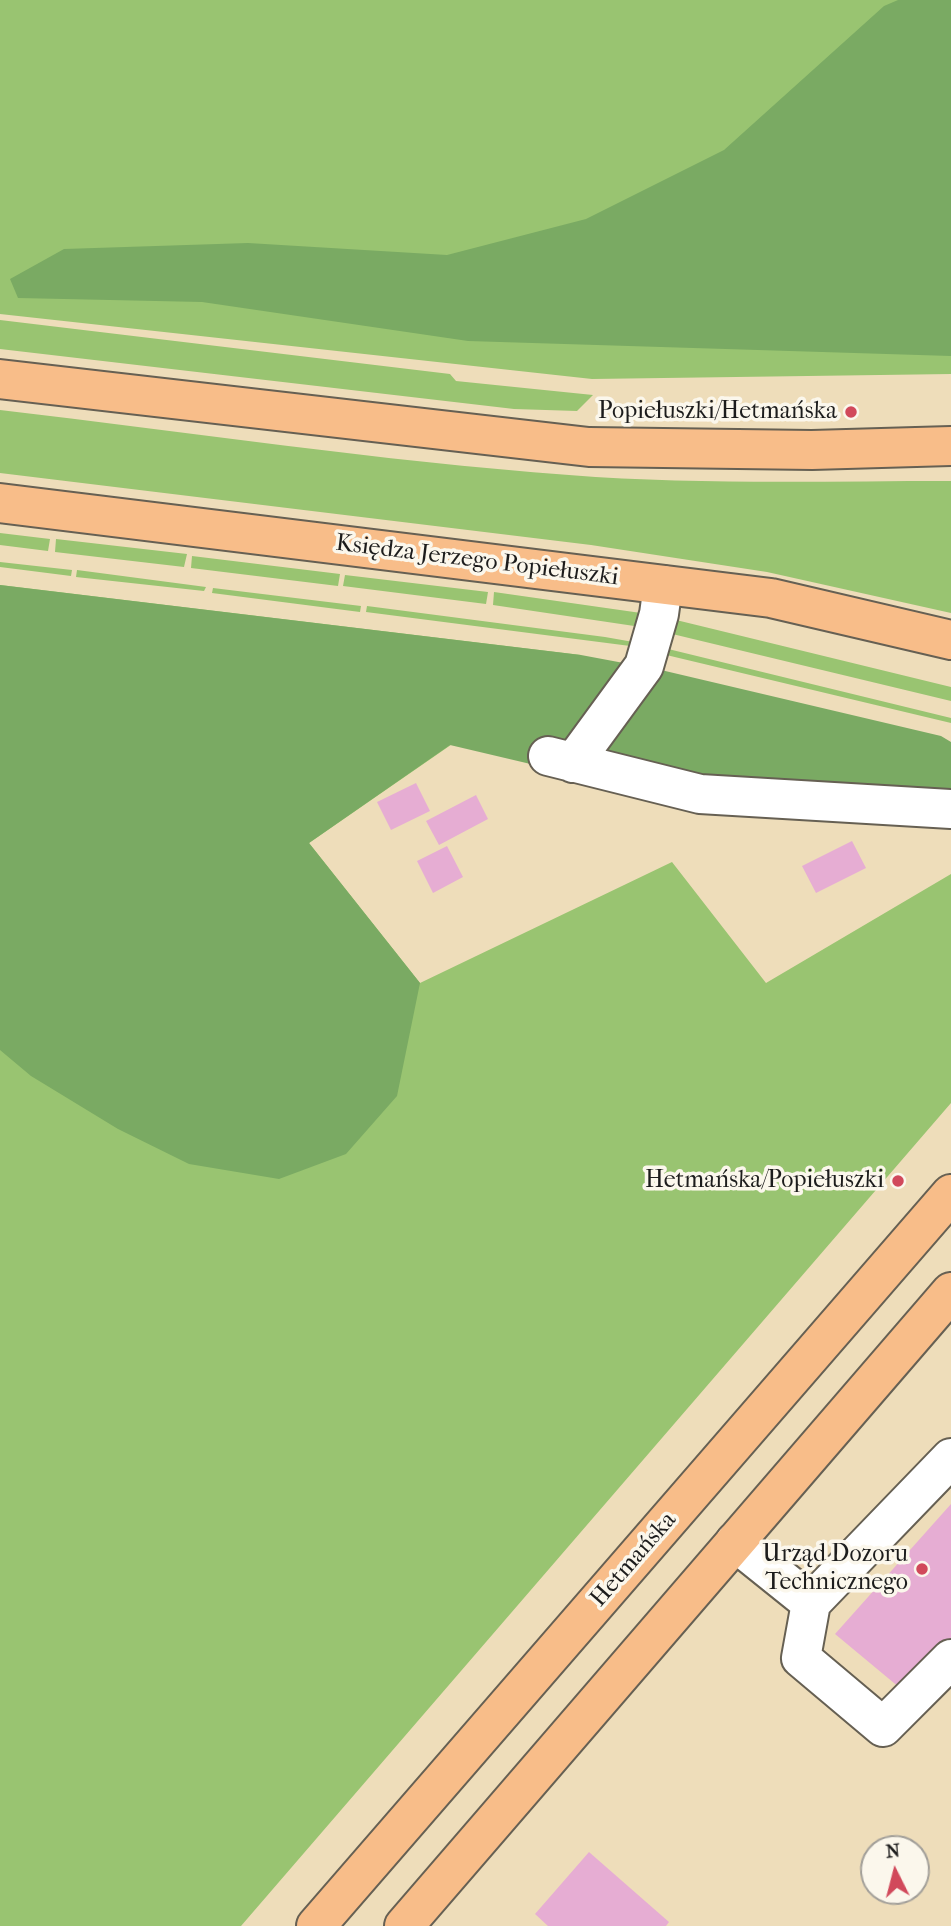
<!DOCTYPE html>
<meta charset="utf-8">
<style>
body{margin:0}
#map{position:relative;width:951px;height:1926px;overflow:hidden;background:#eeddba;font-family:"IM FELL French Canon",serif}
canvas{display:block}
.north{position:absolute;left:860px;top:1835px;width:70px;height:70px;box-sizing:border-box;background:#fbf7ec;border:2px solid #a29f99;border-radius:50%;rotate:354deg;font-size:19px;font-weight:700;line-height:28px;text-align:center;color:#1c1c1c}
.north::after{content:'';display:block;margin:auto;width:24px;height:32px;background:#d1495b;clip-path:polygon(50% 0,100% 100%,50% 72%,0 100%)}
</style>
<div id="map">
<canvas width="951" height="1926"></canvas>
<div class="north">N</div>
</div>
<script>
const ctx = document.querySelector('canvas').getContext('2d');
ctx.lineJoin = 'round';
function fillPath(path, color) { ctx.fillStyle = color; ctx.fill(path, 'evenodd'); }
function trace(path, color, width, dash) { ctx.strokeStyle = color; ctx.lineWidth = width; ctx.lineCap = dash ? 'butt' : 'round'; ctx.setLineDash(dash || []); ctx.stroke(path); }
function label(font, color, halo, rows, align = 'center') {
  ctx.font = font + ' "IM FELL French Canon",serif'; ctx.lineWidth = 7; ctx.setLineDash([]); ctx.textBaseline = 'middle'; ctx.strokeStyle = halo; ctx.fillStyle = color; for (const [text, x, y, turn = 0] of rows) {
    ctx.save(); ctx.translate(x, y); ctx.rotate((+turn || 0) * Math.PI / 180); ctx.textAlign = isNaN(turn) ? turn : align; if (halo) ctx.strokeText(text, 0, 0); ctx.fillText(text, 0, 0); ctx.restore();
  }
}
const green = new Path2D(`
 M0,0H951V374L592,379L0,314Z
 M0,320L450,374L456,381L593,395L577,411L514,409L0,349Z
 M0,410C189,432 379,461 569,475C696,485 824,481 951,481V613L767,572L591,545L0,473Z
 M0,533L50,539L48,551L0,545Z
 M56,539L187,554L184,567L55,552Z
 M192,556L340,574L338,586L191,568Z
 M0,562L72,570L71,576L0,567Z
 M77,570L206,587L204,591L76,577Z
 M345,575L488,592L486,604L343,586Z
 M0,585L581,655L309,843L420,983L672,862L766,983L951,874V1103L241,1926H0Z
 M213,588L361,606L360,612L212,593Z
 M494,592L641,613V627L493,605Z
 M367,606L605,637L639,643L638,647L366,612Z
 M672,619L951,687V701L664,632Z
 M660,647L951,718V723L658,653Z`);
const forest = new Path2D(`
 M898,0H951V356L468,341L202,302L18,298L10,279L64,249L248,243L447,255L586,219L724,150L884,6Z
 M0,585L581,655L661,670L941,736L951,742V822L700,804L450,745L309,843L420,983L397,1096L346,1154L279,1179L189,1164L118,1129L31,1076L0,1050Z`);
const building = new Path2D(`
 M416,783L430,811L391,830L377,802Z
 M476,795L488,819L439,845L426,821Z
 M852,841L866,868L816,893L802,866Z
 M447,846L463,877L433,893L417,861Z
 M951,1504V1648L906,1693L835,1634Z
 M589,1852L669,1922L666,1926H548L535,1914Z`);
const minor = new Path2D(`
 M548,756L700,794L951,809
 M573,763L644,666L659,614L663,585
 M951,1458L811,1603L801,1658L883,1727L951,1659
 M735,1542L811,1603`);
const major = new Path2D(`
 M0,379L589,447L812,450L951,446
 M0,503L771,598L951,640
 M316,1926L951,1194
 M404,1926L951,1292`);
const markers = [
 [851,412,7,"#d1495b"],
 [898,1181,7,"#d1495b"],
 [922,1569,7,"#d1495b"]
];
const poiNames = [
 ["Popiełuszki/Hetmańska",837,412],
 ["Hetmańska/Popiełuszki",884,1181],
 ["Urząd Dozoru",908,1555],
 ["Technicznego",908,1583]
];
const streetNames = [
 ["Księdza Jerzego Popiełuszki",477,561,7],
 ["Hetmańska",634,1560,-49]
];
fillPath(green, '#99c471');
fillPath(forest, '#7aaa63');
fillPath(building, '#e6add3');
trace(minor, '#666053', 42);
trace(major, '#666053', 42);
trace(minor, '#fff', 38);
trace(major, '#f8bd89', 38);
for (const [x, y, r, color] of markers) { const dot = new Path2D(); dot.arc(x, y, r, 0, 2 * Math.PI); ctx.fillStyle = color; ctx.fill(dot); trace(dot, '#fbf7ec', 2.5); }
label('24px', '#1c1c1c', '#fbf7ec', poiNames, 'right');
label('24px', '#1c1c1c', '#fbf7ec', streetNames);
</script>
